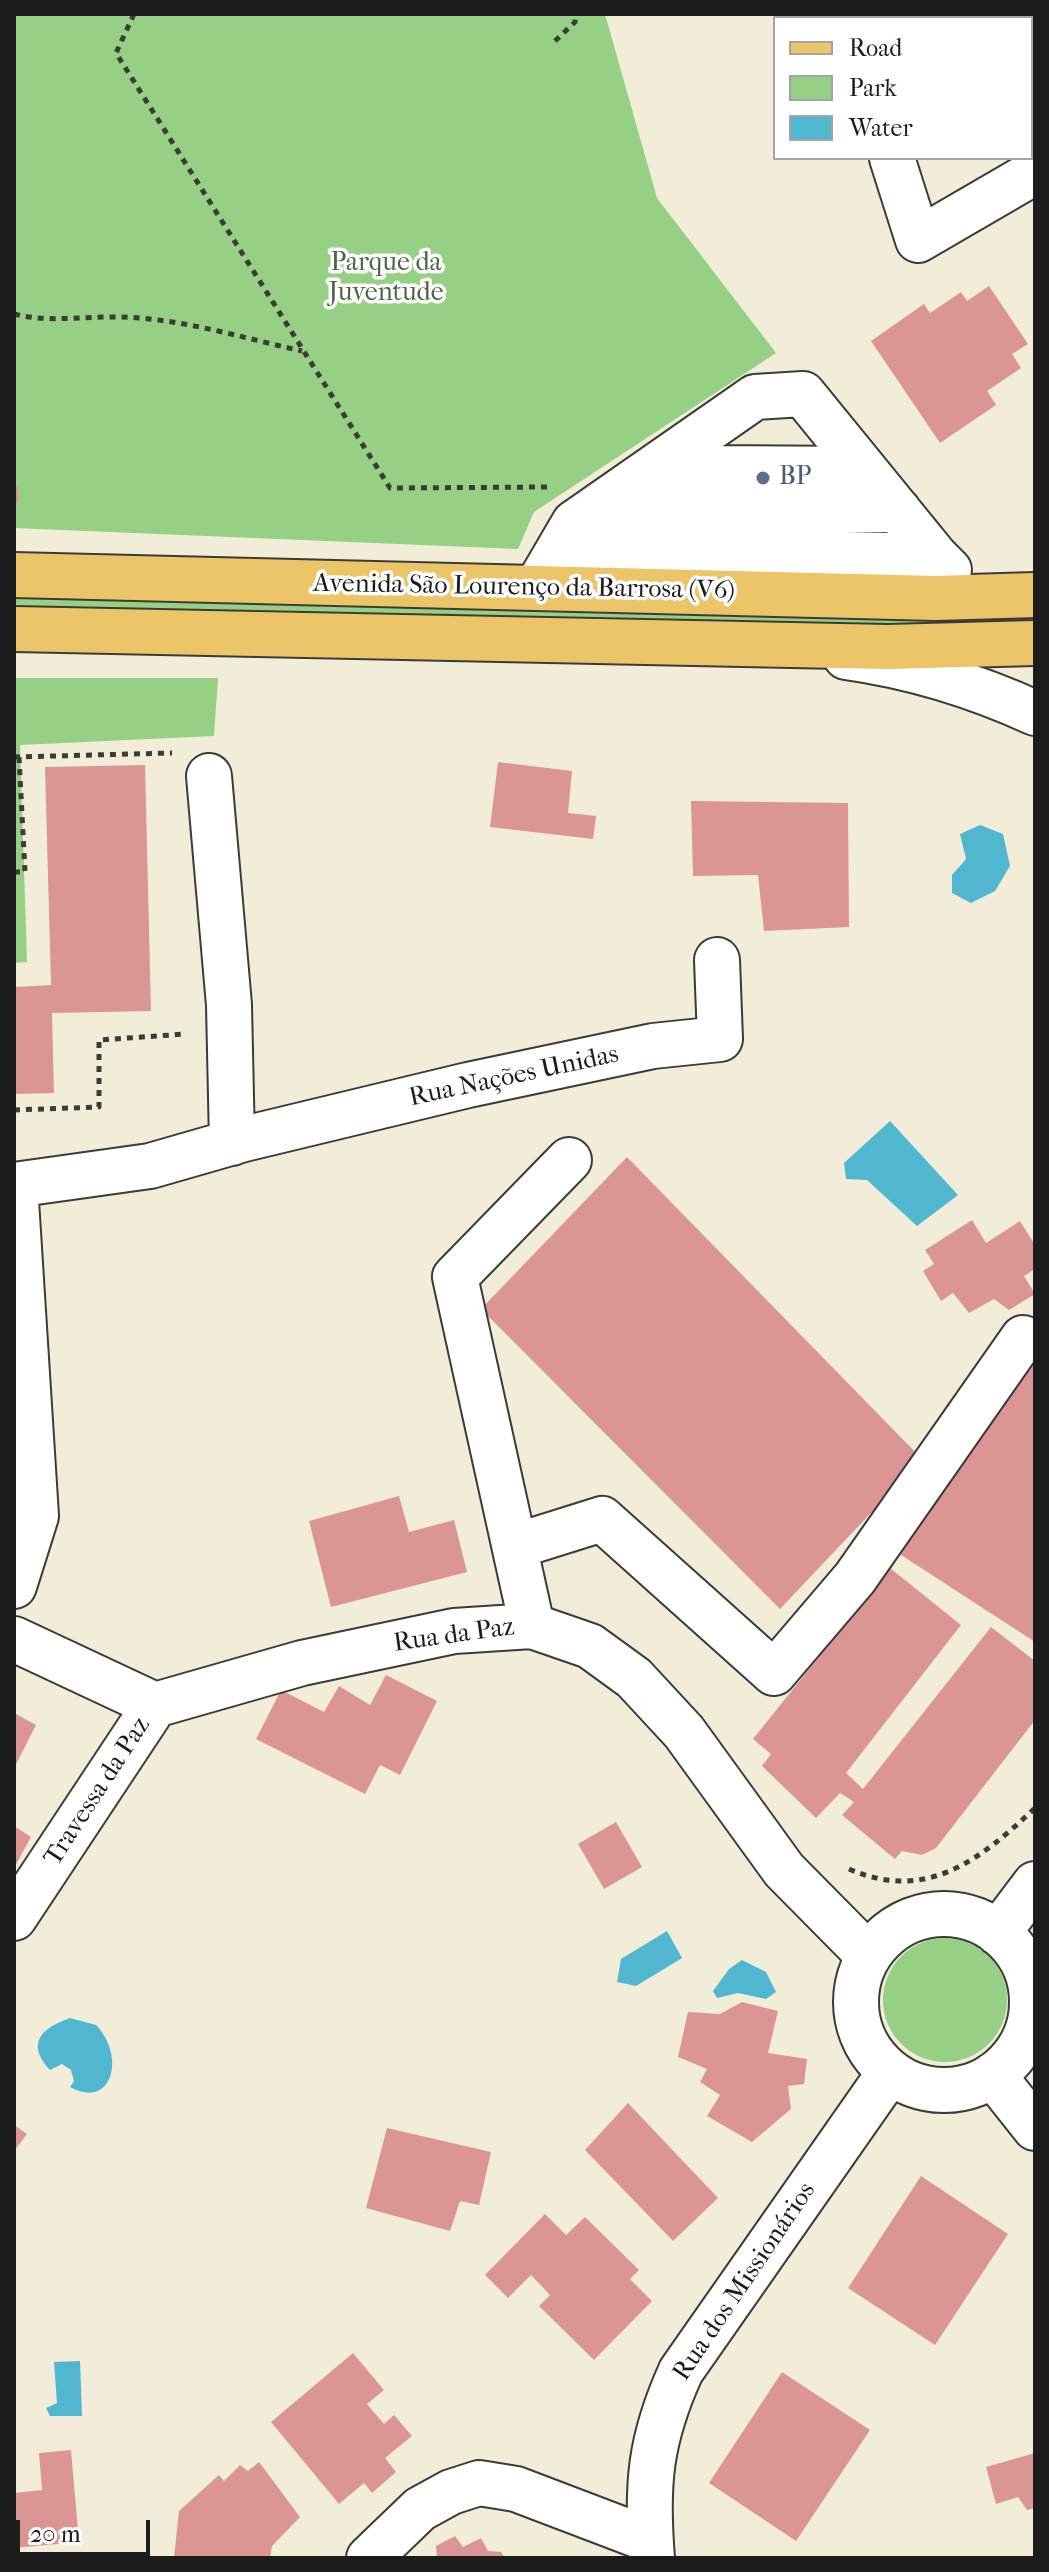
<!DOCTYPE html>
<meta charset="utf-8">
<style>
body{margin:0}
#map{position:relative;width:1049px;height:2572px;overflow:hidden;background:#f2edd9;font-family:"IM FELL French Canon",serif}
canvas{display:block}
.frame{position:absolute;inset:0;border:16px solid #1c1c1c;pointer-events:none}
.legend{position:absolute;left:773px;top:16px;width:260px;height:144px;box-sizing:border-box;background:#fff;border:2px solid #a4a4a4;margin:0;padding:10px 14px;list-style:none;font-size:24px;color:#1c1c1c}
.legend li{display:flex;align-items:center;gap:16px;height:40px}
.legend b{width:40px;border:2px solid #a4a4a4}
.scale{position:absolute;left:16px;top:2520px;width:134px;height:36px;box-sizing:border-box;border:4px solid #1c1c1c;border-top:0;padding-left:10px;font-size:24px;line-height:28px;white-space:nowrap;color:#1c1c1c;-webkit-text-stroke:6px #fff;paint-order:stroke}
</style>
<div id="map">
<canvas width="1049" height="2572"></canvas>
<div class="frame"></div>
<ul class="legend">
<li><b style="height:10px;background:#edc569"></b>Road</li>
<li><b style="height:22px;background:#95d084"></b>Park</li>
<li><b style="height:22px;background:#51b6d0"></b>Water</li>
</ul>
<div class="scale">20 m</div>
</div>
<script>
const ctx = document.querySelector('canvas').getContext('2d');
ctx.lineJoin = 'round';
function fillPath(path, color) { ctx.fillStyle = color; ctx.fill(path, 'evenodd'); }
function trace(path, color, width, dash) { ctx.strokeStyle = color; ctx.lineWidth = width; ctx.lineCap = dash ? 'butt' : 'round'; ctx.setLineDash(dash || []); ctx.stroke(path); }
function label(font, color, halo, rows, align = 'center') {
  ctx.font = font + ' "IM FELL French Canon",serif'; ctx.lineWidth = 7; ctx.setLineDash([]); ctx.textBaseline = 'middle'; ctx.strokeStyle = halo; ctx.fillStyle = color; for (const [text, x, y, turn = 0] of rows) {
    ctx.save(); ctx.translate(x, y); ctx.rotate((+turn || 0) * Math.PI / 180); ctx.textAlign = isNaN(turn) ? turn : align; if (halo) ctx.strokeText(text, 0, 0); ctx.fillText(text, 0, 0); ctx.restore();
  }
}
const green = new Path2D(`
 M14,14H605L657,198L776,353L534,512L518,549L14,528Z
 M14,597L1035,616V627L913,629L14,607Z
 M14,678H218L214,736L20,745L27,962L14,963Z
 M883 2000a62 62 0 1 1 124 0a62 62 0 1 1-124 0Z`);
const water = new Path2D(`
 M980,825L1003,834L1010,866L995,891L971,903L952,893V875L966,859L960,834Z
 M890,1121L958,1195L917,1226L867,1180L846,1179L844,1163Z
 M667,1931L682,1958L636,1986L617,1982L621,1959Z
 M742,1960L766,1972L776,1992L766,1999L738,1993L717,1998L713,1991L729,1969Z
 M70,2018L96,2025C127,2058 111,2110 70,2087L74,2081L71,2070L62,2064L50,2070C25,2043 42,2028 70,2018Z
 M80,2361L82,2416H50L46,2408L57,2403L54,2362Z`);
const building = new Path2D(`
 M896,14H1007L1009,18H897Z
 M1031,85L1035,96V118L1031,119Z
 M989,286L1028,344L1012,354L1021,368L987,391L996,405L940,443L871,341L924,304L930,313L961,292L967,301Z
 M14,487H18V503H14Z
 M498,762L572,771L568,813L596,816L593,839L490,827Z
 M145,765L151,1011L52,1013L54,1093L14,1094V987L51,985L45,767Z
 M691,801L848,803L849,927L764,931L758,875L693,876Z
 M627,1157L922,1459L780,1609L481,1309Z
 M972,1220L986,1243L1020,1221L1035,1245V1269L1024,1276L1035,1294L1009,1310L994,1299L969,1313L953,1293L941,1301L923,1271L934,1264L925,1250Z
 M1035,1338V1642L898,1553Z
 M399,1496L409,1532L454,1520L467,1572L331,1607L309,1521Z
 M890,1568L961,1625L846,1773L863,1789L991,1627L1035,1661V1720L936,1848L922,1855L902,1851L895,1859L842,1815L854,1802L840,1793L816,1818L762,1766L771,1754L753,1739Z
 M386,1675L437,1701L400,1775L380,1765L365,1794L256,1739L281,1690L324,1712L339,1686L370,1705Z
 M14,1713L36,1725L14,1768Z
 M616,1822L642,1867L604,1889L578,1844Z
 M14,1826L31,1837L14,1868Z
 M742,2002L778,2011L768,2053L807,2059L804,2084L788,2086L791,2109L752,2142L707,2116L720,2095L700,2082L707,2069L678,2057L688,2012L720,2014Z
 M628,2103L718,2198L673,2241L585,2150Z
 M14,2125L27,2134L14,2151Z
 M387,2128L491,2152L479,2205L460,2201L450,2231L366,2208Z
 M921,2176L1008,2234L935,2345L848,2288Z
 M545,2214L566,2235L585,2217L639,2270L630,2279L652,2301L594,2360L539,2306L550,2295L531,2275L508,2298L485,2275Z
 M353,2353L384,2390L367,2404L384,2424L394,2415L412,2436L385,2458L396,2472L372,2493L364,2483L339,2504L271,2422Z
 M782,2372L870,2430L796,2541L709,2483Z
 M71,2450L79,2542L14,2548V2493L42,2490L39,2453Z
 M1035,2453V2508L1027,2510L1018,2497L996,2504L986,2467Z
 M259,2462L300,2517L272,2546L270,2558H174L179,2511L219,2475L224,2481L240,2465L248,2471Z
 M455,2536L463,2547L481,2538L488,2551L501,2552L505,2558H437L436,2546Z`);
const path = new Path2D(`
 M134,14L116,53L390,488L548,487
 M555,41L575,22L576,14
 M14,314C50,323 83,316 119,317C180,318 243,338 302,351
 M14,757L172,753
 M14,872H25L19,757
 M14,1110L99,1107V1040L186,1034
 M849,1869C927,1903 981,1859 1035,1808`);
const minor = new Path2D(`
 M846,14L848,18
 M892,158L918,240L1035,172
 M644,509L898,510
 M623,522L711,468L864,469
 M548,578L580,548L935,556L949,570
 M536,588L574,523L755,397L803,394L935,556
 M846,657C910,666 976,686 1035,713
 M209,776L229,1005L232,1143
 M14,1185L150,1166L244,1139L468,1085L653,1046L720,1039L717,960
 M516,1546L602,1519L774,1673L855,1578L1023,1338
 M14,1586L36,1516L15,1185
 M532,1626L455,1277L569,1160
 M14,1639L155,1705L302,1663L454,1631L532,1626L590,1646L634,1678L684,1732L784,1870L869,1956
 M856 2002a88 88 0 1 1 176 0a88 88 0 1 1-176 0Z
 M14,1918L155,1705
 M998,1933L1035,1884
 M993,2075L1035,2128
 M369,2558L420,2509L451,2492L479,2483L516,2489L650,2540
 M652,2558C646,2485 650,2439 681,2371L890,2072`);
const major = new Path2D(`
 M14,575L936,598L1035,595
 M14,629L888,647L1035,643`);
const markers = [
 [763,478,8,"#5c6f8a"]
];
const parkNames = [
 ["Parque da",386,264],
 ["Juventude",386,294]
];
const serviceNames = [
 ["BP",779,478]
];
const streetNames = [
 ["Avenida São Lourenço da Barrosa (V6)",524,588,1],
 ["Rua Nações Unidas",514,1077,-12],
 ["Rua da Paz",454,1636,-8],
 ["Travessa da Paz",98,1792,-57],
 ["Rua dos Missionários",745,2282,-56]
];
fillPath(green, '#95d084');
fillPath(water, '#51b6d0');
fillPath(building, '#db9594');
trace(minor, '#3c3b38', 48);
trace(major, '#3c3b38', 48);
trace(path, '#3c3b38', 5, [6, 6]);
trace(minor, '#fff', 44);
trace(major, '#edc569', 44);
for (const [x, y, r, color] of markers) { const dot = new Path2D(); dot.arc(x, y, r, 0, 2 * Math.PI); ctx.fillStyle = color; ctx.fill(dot); trace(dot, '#fff', 3); }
label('26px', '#4c6446', '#fff', parkNames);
label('26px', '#4e5e75', '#fff', serviceNames, 'left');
label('26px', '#1c1c1c', '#fff', streetNames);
</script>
